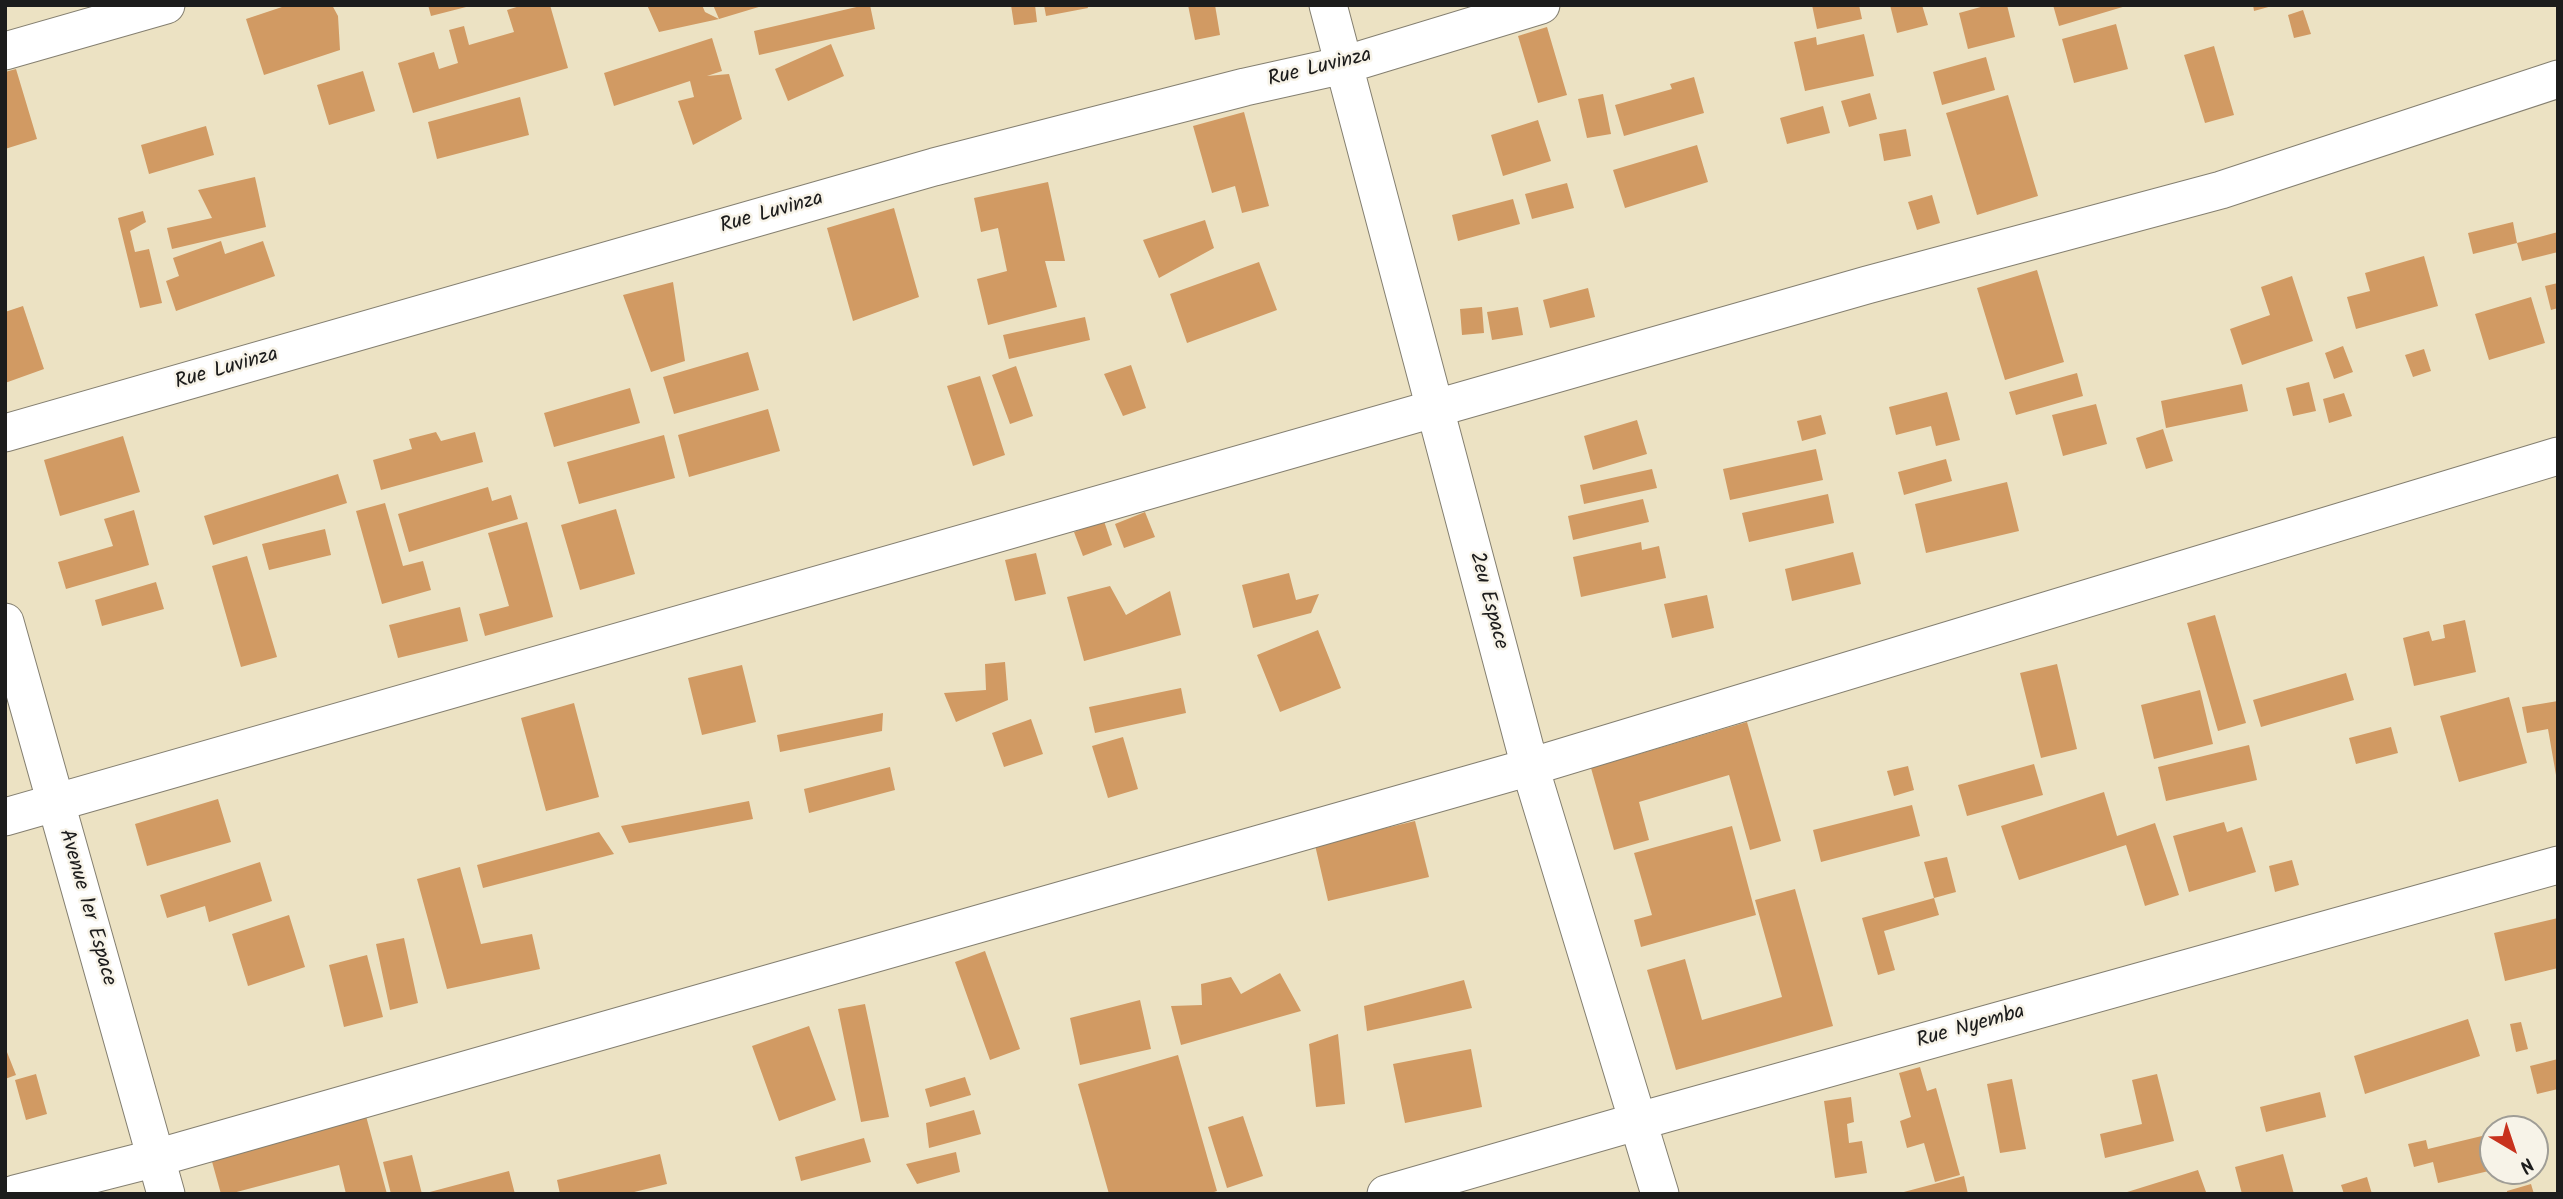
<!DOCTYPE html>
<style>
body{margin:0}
#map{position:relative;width:2563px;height:1199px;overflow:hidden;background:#ece2c3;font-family:Kalam,sans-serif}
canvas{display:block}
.frame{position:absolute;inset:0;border:7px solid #1c1c1c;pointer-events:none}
.north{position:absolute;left:2479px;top:1115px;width:70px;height:70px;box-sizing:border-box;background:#f7f3e8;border:2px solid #9f9d96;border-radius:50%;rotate:141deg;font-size:19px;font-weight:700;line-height:28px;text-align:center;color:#1c1c1c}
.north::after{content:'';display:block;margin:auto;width:24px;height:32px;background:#c8321e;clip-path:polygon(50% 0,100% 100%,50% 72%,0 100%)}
</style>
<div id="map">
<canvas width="2563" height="1199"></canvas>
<div class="frame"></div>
<div class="north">N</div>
</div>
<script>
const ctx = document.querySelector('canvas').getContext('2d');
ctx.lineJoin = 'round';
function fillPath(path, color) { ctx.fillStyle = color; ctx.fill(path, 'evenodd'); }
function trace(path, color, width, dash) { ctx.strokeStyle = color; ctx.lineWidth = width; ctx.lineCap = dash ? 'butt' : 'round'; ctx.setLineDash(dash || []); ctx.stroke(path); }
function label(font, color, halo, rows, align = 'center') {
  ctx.font = font + ' Kalam,sans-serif'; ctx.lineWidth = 5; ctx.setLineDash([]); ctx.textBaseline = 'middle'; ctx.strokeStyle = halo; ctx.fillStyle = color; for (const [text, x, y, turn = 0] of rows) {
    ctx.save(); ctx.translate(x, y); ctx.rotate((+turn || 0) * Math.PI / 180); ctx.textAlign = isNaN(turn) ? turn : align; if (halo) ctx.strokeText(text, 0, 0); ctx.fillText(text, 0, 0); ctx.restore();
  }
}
const building = new Path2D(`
 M288,5H332L338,16L340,50L264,75L246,19Z
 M428,5H470V6L431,16Z
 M523,5H550L568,68L413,113L398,63L434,52L439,69L458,63L449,30L464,26L469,45L514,32L507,10Z
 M647,5H702L705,12L719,19L659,32Z
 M713,5H762V6L719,19Z
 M865,5H870L875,29L759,55L754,31Z
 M1011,5H1035L1037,22L1014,25Z
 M1044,5H1087L1088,8L1046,16Z
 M1188,5H1215L1220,35L1195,40Z
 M1812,5H1859L1862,19L1817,29Z
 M1890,5H1922L1928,25L1897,33Z
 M1988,5H2007L2015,37L1968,49L1959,13Z
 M2053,5H2126V6L2059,26Z
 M2253,5H2272V6L2254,11Z
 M2303,10L2311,34L2294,38L2288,15Z
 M2116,24L2128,69L2074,83L2062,39Z
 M1547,27L1567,95L1538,103L1518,36Z
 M1864,34L1874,76L1805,91L1794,42L1816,37L1817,45Z
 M712,38L722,71L707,76L729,74L742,119L693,145L678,101L694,97L690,81L614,106L604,73Z
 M831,44L844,76L788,101L775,69Z
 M2214,46L2234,115L2205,123L2184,55Z
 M1986,57L1995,90L1942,105L1933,72Z
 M16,69L37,139L5,149V72Z
 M363,71L375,111L329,125L317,85Z
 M1694,77L1704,113L1624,136L1615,105L1672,89L1670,84Z
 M1870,93L1877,119L1849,127L1841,101Z
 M1603,94L1611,134L1587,138L1578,99Z
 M2008,95L2038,196L1977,215L1946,113Z
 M520,97L529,135L437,159L428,122Z
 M1823,106L1830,133L1787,144L1780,118Z
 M1244,112L1269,206L1242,213L1235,186L1212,193L1193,126Z
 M1538,120L1551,161L1503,176L1491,135Z
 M206,126L214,155L149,174L141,145Z
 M1906,129L1911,156L1884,161L1879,134Z
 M1697,145L1708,182L1625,208L1613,170Z
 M255,177L266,227L172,249L167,228L212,218L198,190Z
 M1048,182L1065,261H1045L1057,307L988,325L977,279L1007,271L998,228L981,232L974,198Z
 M1567,183L1574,208L1532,219L1525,194Z
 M1932,195L1940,223L1917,230L1908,202Z
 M1513,199L1520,224L1458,241L1452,215Z
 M894,208L919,297L853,321L827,228Z
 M143,211L146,222L130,231L135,252L149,249L162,303L140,308L118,218Z
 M1205,220L1214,248L1159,278L1143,240Z
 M2513,222L2517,243L2558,232V252L2522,261L2517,243L2473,254L2468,233Z
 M221,241L225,254L263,241L275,276L176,311L166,281L179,276L173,258Z
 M2424,256L2438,306L2356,329L2347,297L2370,291L2365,273Z
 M1259,262L1277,310L1187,343L1170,294Z
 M2037,270L2064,362L2005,380L1977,288Z
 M2292,276L2313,341L2242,365L2230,329L2270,315L2261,287Z
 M673,282L685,361L651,372L623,295Z
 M2558,283V308L2551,310L2545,286Z
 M1588,288L1595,317L1550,328L1543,300Z
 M2531,297L2545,343L2489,360L2475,314Z
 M23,306L44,369L5,383V312Z
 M1482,307L1484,333L1462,335L1460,309Z
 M1518,307L1523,335L1492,340L1487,312Z
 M1085,317L1090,340L1009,359L1003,335Z
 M2343,346L2353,372L2334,379L2325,353Z
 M2424,349L2431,371L2413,377L2405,355Z
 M748,352L759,390L674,414L663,377Z
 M1131,365L1146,408L1123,416L1104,374Z
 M1016,366L1033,416L1010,424L992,375Z
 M2077,373L2083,396L2016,415L2009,392Z
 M980,376L1005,455L973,466L947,386Z
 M2309,382L2316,411L2293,416L2286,388Z
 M2242,384L2248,411L2166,428L2161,401Z
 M630,388L640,423L554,447L544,413Z
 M1947,392L1960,440L1936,446L1931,426L1896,435L1889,407Z
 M2344,393L2352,416L2329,423L2323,399Z
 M2096,404L2107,444L2063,456L2052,415Z
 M768,409L780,451L689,477L678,435Z
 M1821,415L1826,434L1802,441L1797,421Z
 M1637,420L1647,454L1593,470L1584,436Z
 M2163,429L2173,461L2146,469L2136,438Z
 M436,432L441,441L475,432L483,462L381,490L373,460L412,449L409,439Z
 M664,435L675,478L579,504L567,462Z
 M123,436L140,492L60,516L44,460Z
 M1816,449L1823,480L1730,500L1723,469Z
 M1946,459L1952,481L1904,495L1898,472Z
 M1652,469L1657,488L1584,504L1580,485Z
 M338,474L347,503L213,545L204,516Z
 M2007,482L2019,531L1926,553L1915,504Z
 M488,487L492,501L511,495L518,519L409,552L398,514Z
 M1828,494L1834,523L1749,542L1742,513Z
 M1643,499L1649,522L1573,540L1568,516Z
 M385,503L403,566L423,561L431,590L382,604L356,511Z
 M616,509L635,574L580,590L561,525Z
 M134,510L149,565L66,589L58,562L113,546L104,519Z
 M1145,512L1155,537L1124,548L1115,524Z
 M1104,521L1112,545L1083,556L1074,532Z
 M527,522L553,617L485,636L479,614L509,606L488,533Z
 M325,529L331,555L269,570L262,544Z
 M1641,542L1642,550L1659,546L1666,578L1581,597L1573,557Z
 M1853,552L1861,584L1792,601L1785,569Z
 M1036,553L1046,594L1015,601L1005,560Z
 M247,556L277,657L241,667L212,566Z
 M1289,573L1296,600L1319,594L1311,613L1253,628L1242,585Z
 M156,582L164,609L102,626L95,600Z
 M1110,586L1126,615L1170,591L1181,635L1084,661L1067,597Z
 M1707,595L1714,628L1672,638L1664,604Z
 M460,607L468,641L398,658L389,625Z
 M2215,615L2246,723L2218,731L2187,623Z
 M2465,620L2476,672L2414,686L2403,638L2429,631L2432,641L2445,638L2443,625Z
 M1318,630L1341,688L1280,712L1257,655Z
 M1005,662L1008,700L956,722L944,693L986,690L985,664Z
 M2057,664L2077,749L2041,758L2020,673Z
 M742,665L756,722L702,735L688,678Z
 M2346,673L2354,700L2261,727L2253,700Z
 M1181,688L1186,713L1095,733L1089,707Z
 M2200,690L2213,744L2154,759L2141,705Z
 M2509,697L2527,763L2459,782L2440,716Z
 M2558,701V774L2556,775L2548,729L2527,733L2522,707Z
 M574,703L599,797L546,811L521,718Z
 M883,713L882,731L780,752L777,735Z
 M1031,719L1043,754L1004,767L992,733Z
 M1747,722L1781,841L1750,850L1729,775L1639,802L1649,840L1614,850L1591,768Z
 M2391,727L2398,753L2356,764L2349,738Z
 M1123,737L1138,789L1108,798L1092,746Z
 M2249,745L2257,780L2166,801L2158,767Z
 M2034,764L2043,795L1967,816L1958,785Z
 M1908,766L1914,790L1894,796L1887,771Z
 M890,767L895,790L809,813L804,789Z
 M2104,792L2117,836L2155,823L2179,895L2145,906L2126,845L2019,880L2001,826Z
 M218,799L231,842L147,866L135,824Z
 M749,801L753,819L629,843L621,826Z
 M1912,805L1920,836L1821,862L1813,830Z
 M1415,821L1429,877L1328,901L1315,845Z
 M2224,822L2227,832L2242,827L2256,872L2189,892L2173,836Z
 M1732,826L1756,915L1641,947L1634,920L1652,915L1634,853Z
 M599,832L614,854L483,888L477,865Z
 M1947,857L1956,892L1934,898L1924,862Z
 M2292,860L2299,885L2275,892L2269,866Z
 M260,862L272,901L209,922L205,906L167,918L160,895Z
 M460,867L481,944L532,934L540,969L447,989L417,879Z
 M1795,889L1833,1026L1676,1070L1647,970L1685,959L1702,1020L1782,997L1755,900Z
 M1934,898L1939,915L1884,931L1895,970L1878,975L1862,918Z
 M289,915L305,967L248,986L232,934Z
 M2558,918V968L2505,981L2494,933Z
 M404,938L418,1003L390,1010L376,944Z
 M985,951L1020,1049L990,1060L955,962Z
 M367,955L383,1017L344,1027L329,965Z
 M1280,973L1301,1011L1181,1045L1171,1006L1202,1005L1201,984L1231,977L1241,994Z
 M1464,980L1472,1008L1367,1031L1364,1006Z
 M1140,1000L1151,1049L1080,1065L1070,1018Z
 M865,1004L889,1117L861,1122L838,1009Z
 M2468,1019L2480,1056L2365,1094L2354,1056Z
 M2521,1022L2528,1049L2516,1052L2510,1024Z
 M809,1026L836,1100L779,1121L752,1046Z
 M1338,1034L1345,1104L1316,1107L1309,1044Z
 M5,1047L16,1075L5,1079Z
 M1471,1049L1482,1107L1405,1123L1393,1064Z
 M1178,1055L1217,1191L1208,1194H1109L1078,1084Z
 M2558,1059V1089L2537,1094L2530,1066Z
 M1920,1067L1927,1091L1936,1088L1960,1175L1935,1182L1924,1143L1907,1148L1900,1121L1911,1117L1899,1073Z
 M36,1074L47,1114L26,1120L15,1080Z
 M2157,1074L2174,1141L2105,1158L2100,1134L2142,1124L2132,1080Z
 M965,1077L971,1095L930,1107L925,1089Z
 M2012,1079L2026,1149L2000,1153L1987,1084Z
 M2320,1092L2326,1117L2266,1132L2260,1107Z
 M1851,1097L1854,1122L1847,1124L1849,1143L1862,1141L1867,1173L1835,1178L1824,1101Z
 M974,1110L981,1134L929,1148L926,1123Z
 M366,1116L387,1194H346L339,1165L229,1194H221L211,1158Z
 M1243,1116L1263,1176L1227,1188L1208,1127Z
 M2486,1135L2493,1170L2438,1183L2433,1162L2414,1167L2408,1144L2426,1140L2428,1149Z
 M864,1138L871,1162L801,1181L795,1157Z
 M956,1152L960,1172L917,1184L906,1164Z
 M660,1154L667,1184L626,1194H560L557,1180Z
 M2283,1154L2294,1194H2242L2235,1167Z
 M412,1155L422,1194H391L383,1162Z
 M2198,1170L2206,1192L2124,1194V1193Z
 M509,1171L515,1194H426V1193Z
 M1964,1176L1968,1194H1900V1193Z
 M2367,1177L2372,1194H2344L2341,1185Z
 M2531,1184L2534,1194H2507V1191Z`);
const minor = new Path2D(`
 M1328,5L1530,767L1660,1194
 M5,51L166,5
 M5,433L934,167L1245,87L1344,65L1541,5
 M5,622L166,1194
 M5,817L1867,285L2221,190L2558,79
 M15,1194L156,1158L1530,767L2558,456
 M1386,1194L1639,1121L2558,865`);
const streetNames = [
 ["Rue Luvinza",1320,69,-14],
 ["Rue Luvinza",772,214,-16],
 ["Rue Luvinza",227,370,-16],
 ["2eu Espace",1487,601,75],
 ["Avenue 1er Espace",86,908,74],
 ["Rue Nyemba",1971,1028,-16]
];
fillPath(building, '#d19a63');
trace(minor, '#847f70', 39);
trace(minor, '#fff', 37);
label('21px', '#1c1c1c', '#f7f3e8', streetNames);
</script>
